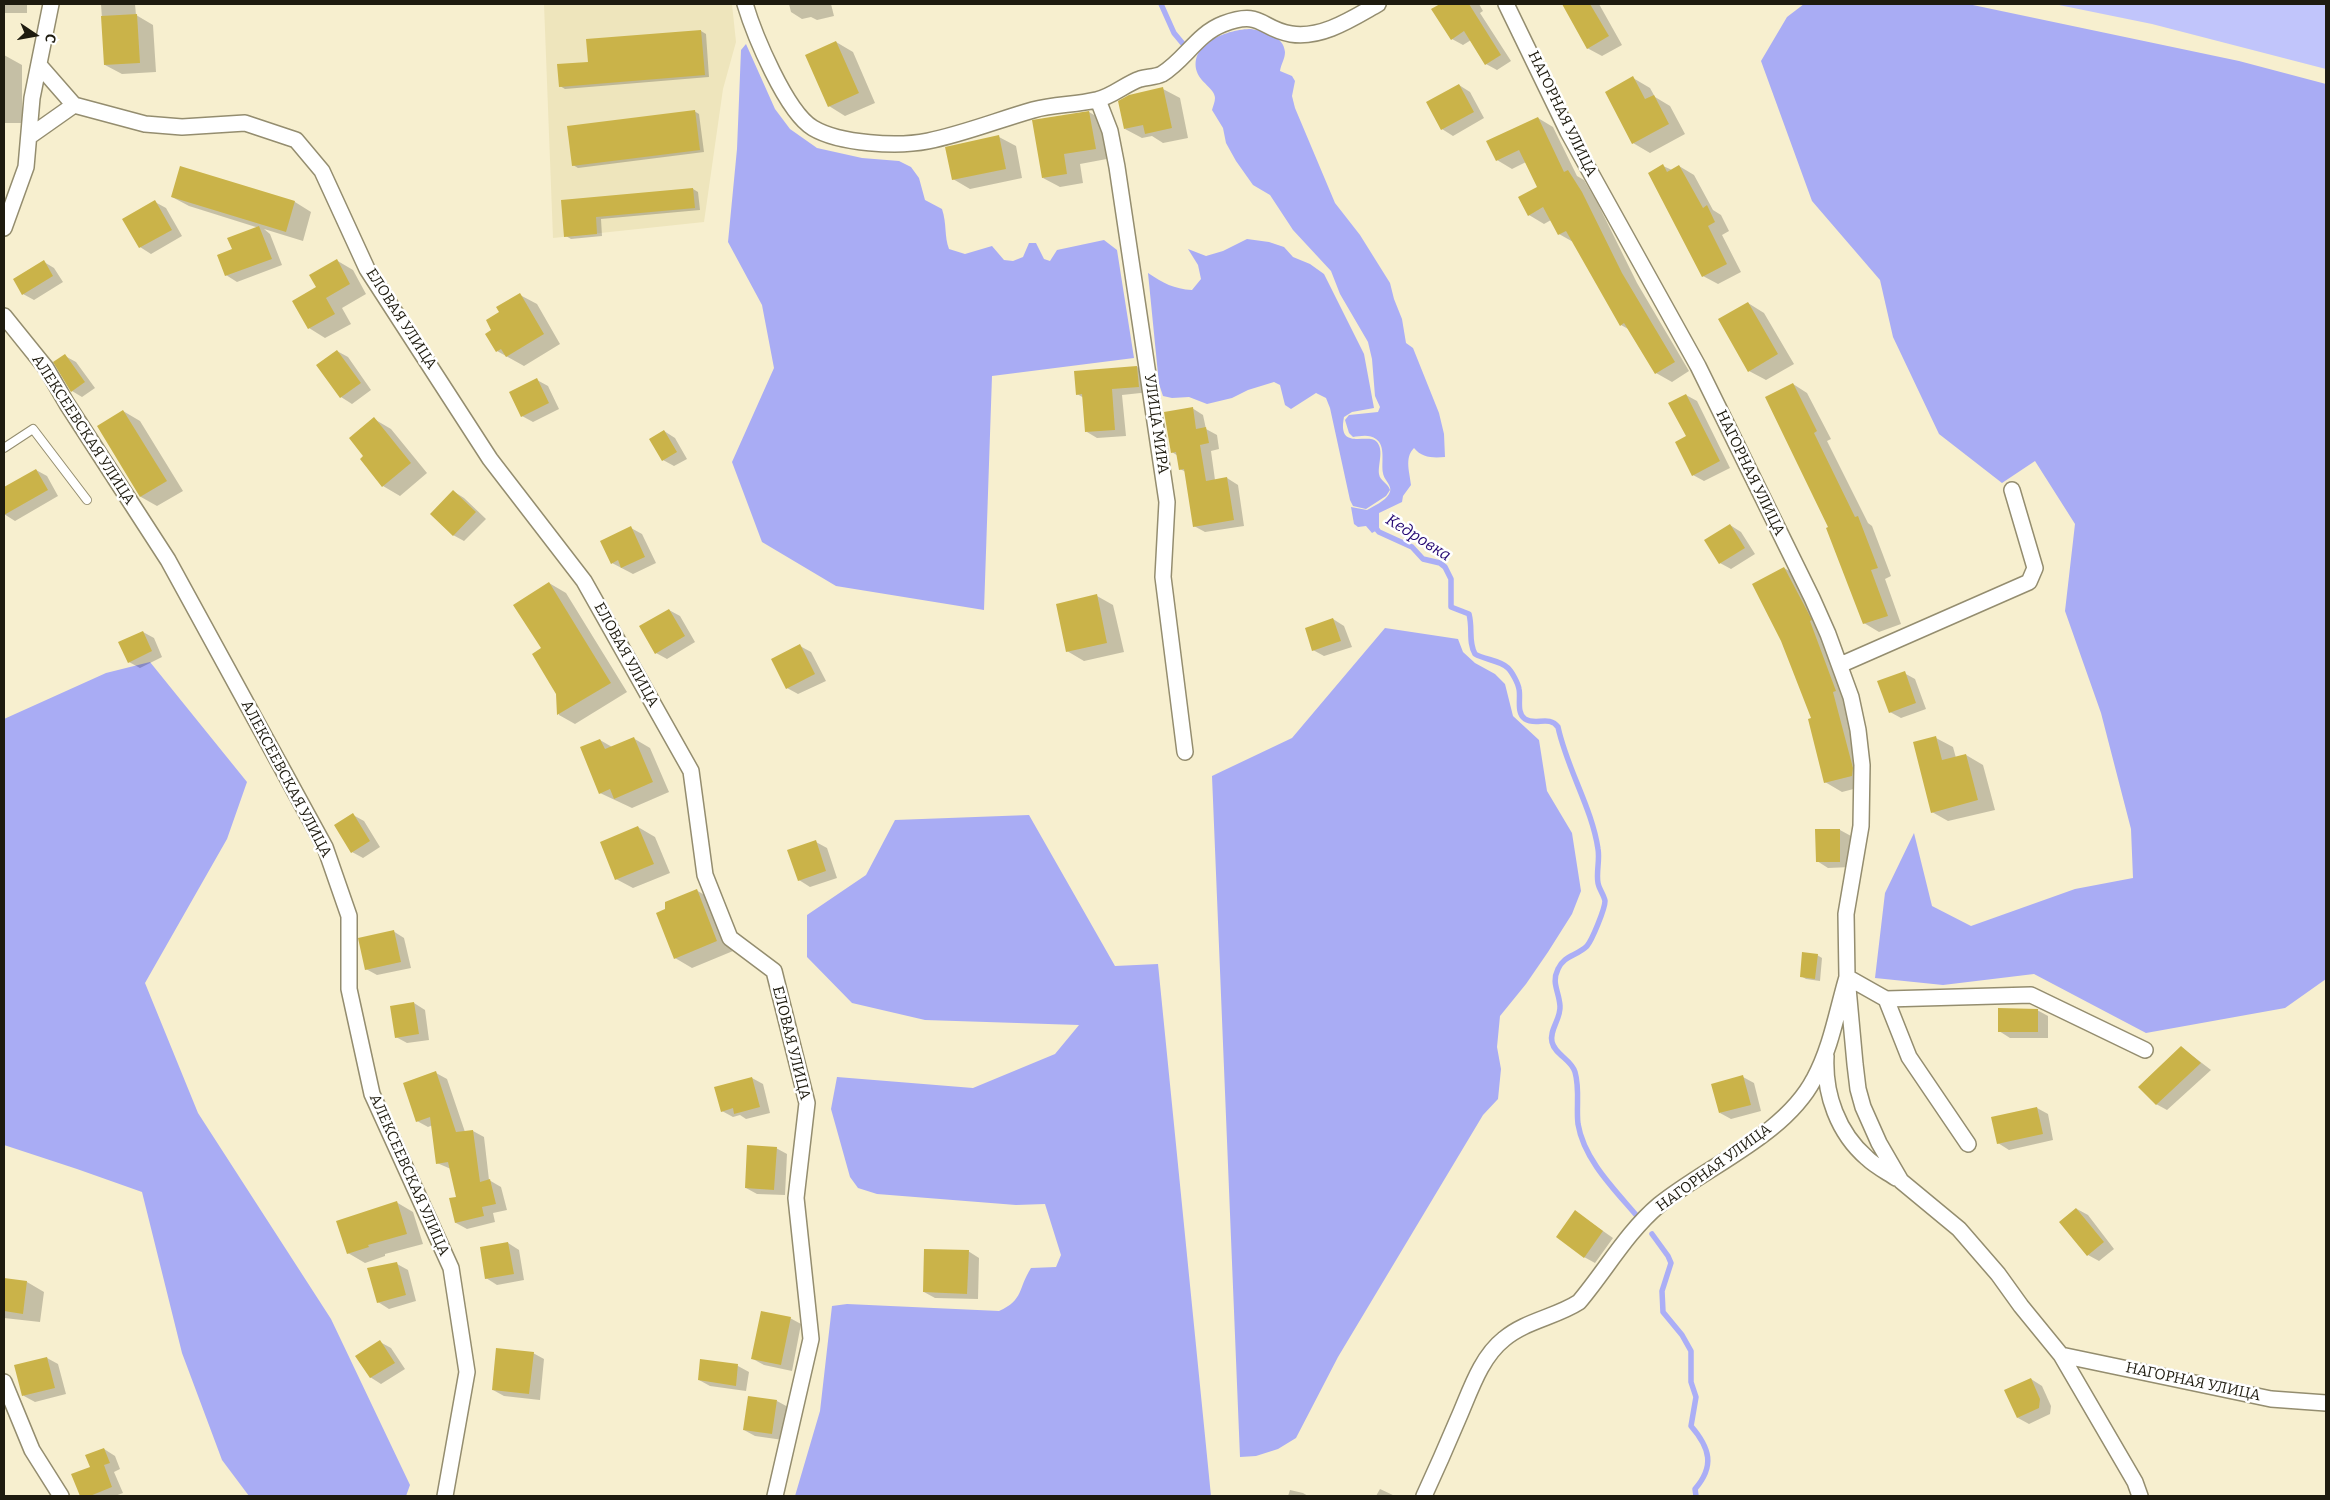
<!DOCTYPE html>
<meta charset="utf-8">
<style>
body{margin:0}
#map{position:relative;width:2330px;height:1500px;overflow:hidden;background:#f7efcf;font-family:Bitter,serif}
canvas{display:block}
.frame{position:absolute;inset:0;border:5px solid #1e1b0f;pointer-events:none}
.north{position:absolute;left:10px;top:10px;width:50px;height:50px;-webkit-text-stroke:4px #fff;paint-order:stroke;rotate:102deg;font-size:14px;font-weight:700;line-height:20px;text-align:center;color:#1e1b0f}
.north::after{content:'';display:block;margin:auto;width:18px;height:22px;background:#1e1b0f;clip-path:polygon(50% 0,100% 100%,50% 72%,0 100%)}
</style>
<div id="map">
<canvas width="2330" height="1500"></canvas>
<div class="frame"></div>
<div class="north">С</div>
</div>
<script>
const ctx = document.querySelector('canvas').getContext('2d');
ctx.lineJoin = 'round';
function fillPath(path, color) { ctx.fillStyle = color; ctx.fill(path, 'evenodd'); }
function trace(path, color, width, dash) { ctx.strokeStyle = color; ctx.lineWidth = width; ctx.lineCap = dash ? 'butt' : 'round'; ctx.setLineDash(dash || []); ctx.stroke(path); }
function label(font, color, halo, rows, align = 'center') {
  ctx.font = font + ' Bitter,serif'; ctx.lineWidth = 5; ctx.setLineDash([]); ctx.textBaseline = 'middle'; ctx.strokeStyle = halo; ctx.fillStyle = color; for (const [text, x, y, turn = 0] of rows) {
    ctx.save(); ctx.translate(x, y); ctx.rotate((+turn || 0) * Math.PI / 180); ctx.textAlign = isNaN(turn) ? turn : align; if (halo) ctx.strokeText(text, 0, 0); ctx.fillText(text, 0, 0); ctx.restore();
  }
}
const built = new Path2D(`
 M544,4H732L736,42L723,89L704,222L553,238Z`);
const green = new Path2D(`
 M2054,4H2326V69L2152,24Z`);
const forest = new Path2D(`
 M1804,4H1968L2239,61L2326,84V979L2285,1008L2146,1033L2034,974L1943,985L1875,978L1885,893L1914,833L1932,906L1971,926L2075,889L2133,878L2131,829L2101,713L2065,611L2075,524L2035,461L2002,483L1939,434L1893,337L1880,280L1812,201L1761,61L1787,17Z
 M746,44L775,109L790,129L817,148L862,158L899,161L911,167L919,178L925,200L942,209C947,224 944,236 949,249L965,254L992,246L1004,260L1013,261L1023,257L1029,243H1036L1044,259L1050,261L1057,250L1104,240L1117,250L1134,358L992,376L984,610L836,586L762,542L732,462L774,368L762,305L728,242L737,149L741,50Z
 M1247,239L1269,242L1284,247L1293,257L1310,264L1324,274L1364,354L1374,408L1352,412L1344,417C1337,452 1368,432 1377,442C1384,451 1378,463 1379,474C1380,481 1388,483 1390,490L1386,496L1366,509L1353,506L1350,500L1330,408L1326,398L1316,393L1291,409L1285,405L1280,385L1274,382L1248,390L1232,398L1207,404L1189,397L1172,398L1163,396L1159,384L1148,273C1163,283 1174,289 1192,290L1201,279L1198,265L1188,249L1206,256L1223,251Z
 M1385,628L1458,639L1463,652L1475,663L1495,674L1505,684L1513,716L1539,740L1547,791L1572,833L1581,891L1572,914L1548,952L1526,984L1500,1016L1497,1047L1501,1069L1498,1099L1483,1115L1338,1357L1296,1438L1278,1449L1256,1456L1240,1457L1212,776L1292,738Z
 M150,662L247,782L227,839L145,983L198,1113L331,1319L410,1485L406,1496H249L222,1460L182,1353L142,1192L77,1169L4,1145V719L106,673Z
 M1029,815L1115,966L1158,964L1211,1496H795L820,1411L832,1306L847,1304L999,1311C1024,1300 1018,1288 1031,1268L1056,1267L1061,1255L1045,1204L1016,1205L877,1194L858,1188L850,1177L831,1109L837,1077L973,1088L1055,1054L1079,1025L925,1020L852,1003L807,957V915L866,875L895,820Z`);
const water = new Path2D(`
 M1251,29C1264,31 1284,36 1285,52C1285,59 1281,64 1280,71L1292,76L1295,81L1292,96L1295,108L1335,203L1360,235L1390,283L1394,299L1402,319L1406,343L1413,348L1439,413L1444,434L1445,457C1433,458 1422,458 1414,448C1404,458 1410,473 1411,485L1403,496L1402,502L1379,513V529L1372,533L1366,526L1358,527L1354,524L1351,507L1367,510C1374,506 1385,501 1389,494C1394,486 1384,481 1383,473C1381,462 1386,446 1376,439C1370,434 1360,436 1353,437L1349,433L1345,420L1349,415L1378,412L1380,407L1375,396L1372,359L1368,342L1340,294L1331,271L1293,230L1270,195L1253,185L1236,161L1226,143L1223,128L1212,110C1213,106 1215,102 1215,98C1215,89 1200,82 1197,72C1188,43 1229,29 1251,29Z`);
const shadow = new Path2D(`
 M4,4H27V13H4Z
 M101,4H135L136,15L153,25L156,72L122,74L105,65Z
 M789,4H831L834,16L817,20L811,17L802,19L791,12Z
 M1443,4H1479L1483,11L1480,13L1511,61L1497,70L1486,64L1471,40L1463,45L1452,39L1433,9Z
 M1563,4H1599L1622,45L1602,56L1587,48Z
 M701,31L706,34L709,77L565,89L560,86L590,63Z
 M836,42L853,52L875,103L845,116L829,106Z
 M4,55L22,65V123H4Z
 M1633,78L1650,88L1655,97L1670,106L1685,134L1650,153L1633,143Z
 M1459,85L1470,92L1484,118L1453,136L1442,129Z
 M1163,89L1180,98L1188,138L1163,143L1152,136L1142,138L1125,129Z
 M694,111L699,114L704,152L578,168L573,165Z
 M1089,112L1106,122L1112,158L1080,164L1083,183L1060,187L1043,178Z
 M1538,118L1553,127L1577,176L1584,180L1597,202L1637,283L1689,371L1672,382L1656,373L1630,330L1621,325L1575,243L1559,234L1551,220L1544,224L1529,215L1538,187L1526,162L1512,169L1497,160Z
 M999,137L1016,146L1022,178L970,189L953,179Z
 M1663,166L1672,170L1679,166L1694,175L1713,210L1721,215L1729,231L1722,235L1741,272L1718,284L1703,276Z
 M693,189L698,192L700,210L601,219L602,236L571,239L566,236L562,201Z
 M172,197L295,202L311,212L303,241L264,229L270,234L282,265L237,282L226,275L233,250L259,228L189,206Z
 M155,202L166,208L182,236L151,254L140,247Z
 M336,260L353,270L366,294L342,308L351,324L325,338L309,328L317,288Z
 M44,262L54,268L63,282L34,300L23,294Z
 M520,295L537,304L560,344L524,366L497,351L493,330L500,313Z
 M1748,303L1764,313L1794,364L1766,380L1749,371Z
 M337,351L348,357L371,390L352,404L341,397Z
 M65,356L76,362L95,388L82,397L72,391Z
 M1137,367L1148,373L1150,392L1122,395L1126,436L1097,438L1087,432L1084,398L1077,394Z
 M537,380L548,386L559,409L533,422L522,416Z
 M1793,384L1807,393L1831,439L1827,441L1868,523L1872,526L1891,576L1885,579L1901,624L1879,632L1864,623L1830,528Z
 M1686,395L1697,401L1730,468L1704,481L1693,475L1687,436Z
 M1192,408L1203,415L1206,429L1217,435L1219,449L1211,451L1215,480L1227,478L1238,485L1244,526L1205,532L1194,526L1186,472L1180,469L1178,456L1172,452Z
 M123,411L140,421L183,491L157,506L141,497Z
 M374,419L391,429L427,473L400,496L383,486L365,457Z
 M664,431L675,438L687,459L674,466L663,460Z
 M36,470L47,476L58,496L15,521L4,514V489Z
 M453,491L464,498L486,519L464,541L453,535Z
 M1730,525L1741,532L1755,554L1731,569L1720,563Z
 M631,528L642,534L656,563L633,574L612,563Z
 M1784,568L1801,578L1828,630L1869,785L1842,792L1825,782Z
 M549,583L566,593L627,692L575,724L559,715L558,694L543,649Z
 M1097,596L1113,605L1124,652L1084,661L1067,651Z
 M669,610L680,616L695,642L667,659L656,653Z
 M1333,619L1344,626L1352,647L1324,656L1313,650Z
 M143,632L154,638L162,657L140,668L129,662Z
 M800,646L811,652L826,681L798,694L787,688Z
 M1904,673L1915,679L1926,709L1901,718L1890,712Z
 M633,738L650,748L669,792L632,808L600,793V740L612,747Z
 M1936,738L1953,747L1956,758L1966,755L1983,765L1995,810L1948,821L1932,812Z
 M353,815L364,821L380,847L363,858L352,852Z
 M638,827L655,837L670,873L633,888L616,879Z
 M1840,830L1851,836V867L1828,868L1817,861Z
 M816,842L827,848L837,878L810,887L799,880Z
 M696,890L713,900L733,951L692,968L675,958L667,910Z
 M393,931L404,938L411,968L377,975L366,969Z
 M1817,955L1822,958L1820,981L1806,979L1801,976Z
 M414,1003L425,1010L429,1040L407,1043L396,1037Z
 M2037,1010L2048,1016V1038H2010L1999,1031Z
 M2181,1047L2211,1070L2167,1110L2156,1104Z
 M436,1073L447,1079L465,1132L473,1131L484,1137L489,1180L501,1187L507,1210L493,1213L495,1222L467,1229L456,1223L457,1198L451,1169L437,1163L433,1125L428,1127L417,1121Z
 M1743,1077L1754,1083L1761,1111L1731,1119L1720,1113Z
 M752,1078L763,1084L770,1113L746,1119L740,1115L733,1117L722,1111Z
 M2037,1108L2048,1114L2053,1140L2009,1150L1998,1143Z
 M776,1148L787,1154L785,1195L757,1194L746,1188Z
 M396,1202L413,1212L423,1244L385,1254V1256L365,1263L348,1253Z
 M2077,1209L2088,1215L2114,1249L2099,1261L2088,1255Z
 M1576,1212L1613,1238L1595,1263L1584,1257Z
 M508,1243L519,1250L524,1280L497,1285L486,1278Z
 M968,1251L979,1258L978,1299L935,1298L924,1292Z
 M397,1264L408,1270L416,1301L389,1309L378,1302Z
 M4,1280L27,1282L44,1292L40,1322L4,1318Z
 M790,1318L801,1324L792,1371L764,1365L753,1359Z
 M380,1342L391,1348L405,1369L381,1384L370,1377Z
 M533,1353L544,1359L540,1400L504,1396L493,1390Z
 M47,1358L58,1364L66,1394L35,1402L24,1396L16,1366Z
 M702,1361L738,1366L749,1372L746,1391L710,1386L699,1380Z
 M2031,1379L2042,1386L2051,1406L2050,1414L2029,1424L2018,1418Z
 M777,1401L788,1407L783,1440L755,1436L744,1430Z
 M104,1449L115,1456L120,1469L114,1472L123,1493L115,1496H82L73,1475L91,1468Z
 M1380,1489L1395,1496H1396H1376Z
 M1290,1490L1303,1493L1308,1496H1288Z`);
const stream = new Path2D(`
 M1161,4L1174,33L1184,45
 M1374,526L1379,532L1412,547L1423,559L1440,563L1445,567L1451,579V607L1469,614C1473,629 1468,641 1475,654C1485,660 1500,660 1508,668C1512,672 1518,683 1519,689C1521,698 1516,713 1525,719C1536,726 1549,715 1558,727C1567,769 1592,808 1598,849C1600,860 1596,872 1598,883C1599,889 1604,895 1605,901C1605,909 1592,940 1587,946C1577,956 1564,955 1558,969C1551,983 1559,991 1560,1006C1561,1019 1549,1030 1552,1042C1555,1055 1571,1059 1575,1072C1580,1089 1576,1107 1578,1124C1584,1160 1615,1190 1637,1216
 M1652,1234L1668,1256L1671,1263L1662,1291L1663,1312L1682,1335L1691,1351V1382L1696,1397L1691,1426C1710,1448 1715,1466 1695,1489L1696,1496`);
const building = new Path2D(`
 M1440,4H1469L1501,55L1485,65L1464,31L1451,40L1431,9Z
 M1562,4H1590L1609,36L1587,49Z
 M137,14L140,63L104,65L101,16Z
 M701,30L705,75L559,87L557,64L588,62L586,39Z
 M836,41L859,93L828,107L805,55Z
 M1633,76L1645,99L1654,95L1669,124L1632,144L1605,92Z
 M1459,84L1474,112L1441,130L1426,102Z
 M1163,87L1172,128L1145,134L1143,125L1124,129L1118,101L1129,95Z
 M695,110L700,150L572,166L567,126Z
 M1089,111L1096,149L1064,154L1067,174L1042,178L1032,120Z
 M1538,117L1564,172L1568,170L1582,192L1622,273L1675,362L1655,374L1624,323L1620,326L1566,231L1558,235L1543,207L1528,216L1518,197L1537,187L1519,150L1496,161L1486,141Z
 M999,135L1006,169L952,180L945,147Z
 M1663,164L1667,172L1679,165L1703,208L1707,205L1715,222L1708,226L1727,264L1702,277L1648,173Z
 M180,166L295,201L286,232L171,197Z
 M693,188L695,208L596,217L597,234L564,237L561,200Z
 M155,200L172,230L139,248L122,219Z
 M259,226L272,259L225,276L217,255L232,249L227,238Z
 M337,259L350,284L326,298L335,314L308,329L292,301L316,287L309,275Z
 M44,260L53,276L22,295L13,279Z
 M520,293L544,334L506,357L501,349L496,352L485,334L491,330L486,320L499,312L496,307Z
 M1748,302L1778,354L1748,372L1718,319Z
 M337,350L361,383L340,398L316,365Z
 M65,354L85,382L71,392L53,362Z
 M1137,366L1139,387L1112,389L1115,430L1085,432L1082,394L1076,395L1074,371Z
 M537,378L549,403L521,417L509,392Z
 M1793,383L1817,431L1814,433L1855,517L1858,516L1878,568L1871,570L1888,616L1863,624L1826,528L1828,527L1765,397Z
 M1686,394L1720,461L1692,476L1675,442L1686,436L1668,403Z
 M1193,407L1196,429L1206,427L1209,443L1200,445L1206,481L1227,477L1234,520L1193,527L1184,469L1179,470L1176,452L1171,453L1164,412Z
 M123,410L167,481L140,497L97,426Z
 M374,417L411,463L382,487L360,459L363,456L349,438Z
 M664,430L677,452L662,461L649,439Z
 M36,469L48,490L4,515V487Z
 M453,490L476,512L453,536L430,514Z
 M1730,524L1745,548L1719,564L1704,540Z
 M631,526L645,557L621,568L618,560L611,564L600,541Z
 M1784,567L1812,620L1810,621L1836,691L1833,692L1853,768L1852,776L1824,783L1808,719L1811,718L1781,641L1752,584Z
 M549,582L611,683L557,715L556,694L532,654L541,648L513,605Z
 M1097,594L1107,643L1066,652L1056,604Z
 M669,609L685,636L655,654L639,626Z
 M1333,618L1341,641L1312,651L1305,628Z
 M143,631L152,651L128,663L118,642Z
 M800,644L815,674L786,689L771,659Z
 M1905,671L1916,703L1889,713L1877,681Z
 M1936,736L1942,760L1966,754L1978,800L1931,813L1913,742Z
 M634,737L653,782L614,799L610,789L599,794L580,747L600,739L605,749Z
 M353,813L370,841L351,853L334,825Z
 M638,826L654,864L615,880L600,842Z
 M1815,829H1840V862H1816Z
 M816,840L826,871L798,881L787,850Z
 M697,889L717,941L674,959L656,913L665,909V902Z
 M394,930L401,962L365,970L358,938Z
 M1802,952L1818,954L1815,979L1800,977Z
 M414,1002L419,1034L395,1038L390,1006Z
 M1998,1008L2038,1009V1032H1998Z
 M2181,1046L2201,1063L2156,1105L2138,1087Z
 M436,1071L456,1132L473,1130L480,1182L490,1179L496,1204L482,1207L484,1216L455,1223L449,1198L456,1197L448,1162L436,1164L430,1117L416,1122L403,1083Z
 M1743,1075L1751,1105L1719,1113L1711,1084Z
 M752,1077L760,1107L734,1114L733,1108L721,1112L714,1087Z
 M2037,1107L2043,1134L1997,1144L1991,1117Z
 M747,1145L777,1147L774,1190L745,1188Z
 M397,1201L407,1234L368,1245L369,1247L347,1254L336,1221Z
 M2076,1208L2104,1242L2087,1256L2059,1222Z
 M1575,1210L1603,1231L1584,1258L1556,1237Z
 M508,1242L514,1274L485,1279L480,1247Z
 M924,1249L969,1250L967,1294L923,1292Z
 M397,1262L406,1295L377,1303L367,1268Z
 M4,1278L27,1281L23,1314L4,1311Z
 M761,1311L791,1317L781,1365L751,1359Z
 M380,1340L395,1363L370,1378L355,1356Z
 M496,1348L534,1352L529,1394L492,1390Z
 M47,1357L55,1388L22,1396L14,1365Z
 M700,1359L738,1364L736,1386L698,1380Z
 M2031,1378L2040,1399L2039,1408L2017,1418L2004,1390Z
 M748,1396L777,1400L772,1434L743,1430Z
 M104,1448L110,1463L104,1465L112,1487L90,1496H80L71,1474L90,1467L85,1455Z`);
const lane = new Path2D(`
 M4,448L33,429L87,500`);
const street = new Path2D(`
 M745,4C754,34 786,112 813,128C840,144 898,147 928,141C963,134 998,120 1033,110C1054,104 1075,105 1096,100C1112,97 1125,84 1140,79C1147,77 1156,77 1162,74C1185,60 1197,34 1223,24C1262,9 1260,29 1291,34C1322,39 1353,18 1378,4
 M1506,4L1568,132L1698,366L1812,598L1828,634L1851,697L1858,730L1862,765L1861,826L1846,914L1847,977L1855,1064L1858,1089L1863,1107L1879,1143L1901,1181L1959,1229L1998,1274L2021,1306L2061,1355L2135,1482L2140,1496
 M39,65L74,105
 M1098,100L1110,131L1117,167L1167,502L1163,577L1185,752
 M30,136L74,105L145,124L182,127L245,123L296,140L322,171L367,269L490,459L584,581L691,771L705,875L730,938L774,971L807,1103L796,1198L811,1339L775,1496
 M4,228L26,167L32,98L51,4
 M4,316L46,368L67,404L168,560L325,847L349,916V989L372,1094L451,1268L467,1372L445,1496
 M1840,665L2029,582L2035,568L2012,490
 M1886,999L2031,995L2145,1050
 M1826,1056C1824,1094 1838,1133 1867,1158C1875,1166 1887,1172 1896,1178
 M2061,1355L2271,1399L2326,1403
 M4,1382L32,1450L61,1496
 M1424,1496C1436,1470 1447,1445 1458,1419C1470,1392 1480,1358 1504,1339C1525,1321 1556,1317 1579,1302C1606,1270 1627,1232 1659,1205C1707,1166 1785,1135 1814,1079C1831,1048 1837,1011 1847,977L1886,999L1909,1057L1968,1144`);
const streetNames = [
 ["НАГОРНАЯ УЛИЦА",1562,114,64],
 ["ЕЛОВАЯ УЛИЦА",401,319,57],
 ["УЛИЦА МИРА",1156,424,82],
 ["АЛЕКСЕЕВСКАЯ УЛИЦА",83,430,57],
 ["НАГОРНАЯ УЛИЦА",1750,473,64],
 ["ЕЛОВАЯ УЛИЦА",626,655,61],
 ["АЛЕКСЕЕВСКАЯ УЛИЦА",286,779,62],
 ["ЕЛОВАЯ УЛИЦА",791,1043,76],
 ["НАГОРНАЯ УЛИЦА",1714,1168,-36],
 ["АЛЕКСЕЕВСКАЯ УЛИЦА",409,1175,66],
 ["НАГОРНАЯ УЛИЦА",2193,1382,12]
];
const waterNames = [
 ["Кедровка",1418,538,32]
];
fillPath(built, '#eee5bc');
fillPath(green, '#c1c5fb');
fillPath(forest, '#a9acf4');
fillPath(water, '#abaef6');
fillPath(shadow, '#0003');
trace(stream, '#abaef6', 5.5);
fillPath(building, '#cab349');
trace(lane, '#948d6f', 10);
trace(street, '#948d6f', 18);
trace(lane, '#fff', 8);
trace(street, '#fff', 15);
label('15px', '#1e1b0f', '#fff', streetNames);
label('italic 16px', '#250872', '#fff', waterNames);
</script>
